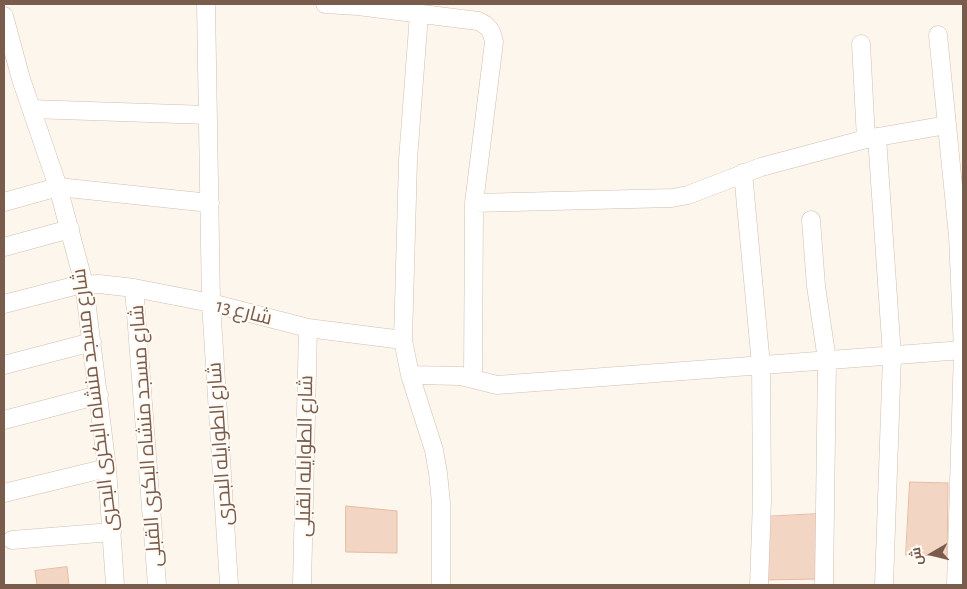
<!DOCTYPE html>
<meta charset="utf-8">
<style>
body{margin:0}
#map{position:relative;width:967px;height:589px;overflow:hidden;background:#fdf6ec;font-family:"Alegreya Sans",Cairo,sans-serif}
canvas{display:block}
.frame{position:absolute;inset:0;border:5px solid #7a5c4d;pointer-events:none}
.north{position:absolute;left:907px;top:529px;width:50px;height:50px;-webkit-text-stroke:4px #fffaf3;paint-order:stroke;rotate:262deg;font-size:14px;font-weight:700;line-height:20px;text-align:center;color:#7a5c4d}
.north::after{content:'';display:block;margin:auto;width:18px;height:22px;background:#7a5c4d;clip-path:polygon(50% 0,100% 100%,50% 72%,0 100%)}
</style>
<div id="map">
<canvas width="967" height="589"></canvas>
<div class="frame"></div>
<div class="north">ش</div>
</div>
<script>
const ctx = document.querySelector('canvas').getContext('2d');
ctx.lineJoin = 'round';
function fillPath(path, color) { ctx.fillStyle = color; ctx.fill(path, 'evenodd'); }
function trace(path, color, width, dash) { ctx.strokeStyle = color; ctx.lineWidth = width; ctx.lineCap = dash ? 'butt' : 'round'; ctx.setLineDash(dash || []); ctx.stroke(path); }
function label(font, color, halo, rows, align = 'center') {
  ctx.font = font + ' "Alegreya Sans",Cairo,sans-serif'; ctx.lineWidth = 4; ctx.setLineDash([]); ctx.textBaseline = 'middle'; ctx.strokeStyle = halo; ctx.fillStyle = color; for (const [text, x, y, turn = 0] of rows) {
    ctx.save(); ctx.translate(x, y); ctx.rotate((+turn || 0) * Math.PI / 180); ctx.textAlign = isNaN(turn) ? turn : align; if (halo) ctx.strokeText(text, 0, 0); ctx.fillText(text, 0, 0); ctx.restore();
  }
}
const building = new Path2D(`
 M910,482L948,483L947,556L906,555Z
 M346,506L397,511V553L346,552Z
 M818,514L819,579L762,580L761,517Z
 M67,567L69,585H37L35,571Z`);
const minor = new Path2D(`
 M206,4L211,303L229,585
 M325,4L358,6L478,21C489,26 492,31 494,42L474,203L473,378
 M419,14L408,160L403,340L410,375L434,450L438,473L441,503V585
 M4,16L21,79L58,187L84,284L107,468L115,585
 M938,35L958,236L963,350L956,585
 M861,44L866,139
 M31,109L208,115
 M877,137L892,356L884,585
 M743,173L761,365L762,500L759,585
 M4,202L58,187L210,203
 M474,203L672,198L688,195L761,167L866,139L947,125
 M811,220L816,286L827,360L824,585
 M4,247L70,229
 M134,288L157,585
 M4,304L78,285L99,284L134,288L211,303L308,328L403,340
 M4,365L92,342
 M410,375L461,376L497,385L963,350
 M4,420L99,395
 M4,493L107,468
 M12,540L112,532
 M302,585L308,328`);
const streetNames = [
 ["شارع 13",244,312,14],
 ["شارع مسجد منشاه البكرى البحرى",95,400,-97],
 ["شارع مسجد منشاه البكرى القبلى",146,436,-94],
 ["شارع الطوايله البحرى",220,444,-94],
 ["شارع الطوايله القبلى",305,456,-89]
];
fillPath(building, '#f3d5c3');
trace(building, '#e6bba3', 1);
trace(minor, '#d1beb0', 19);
trace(minor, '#fff', 18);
label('20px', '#7a5c4d', '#fffaf3', streetNames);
</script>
